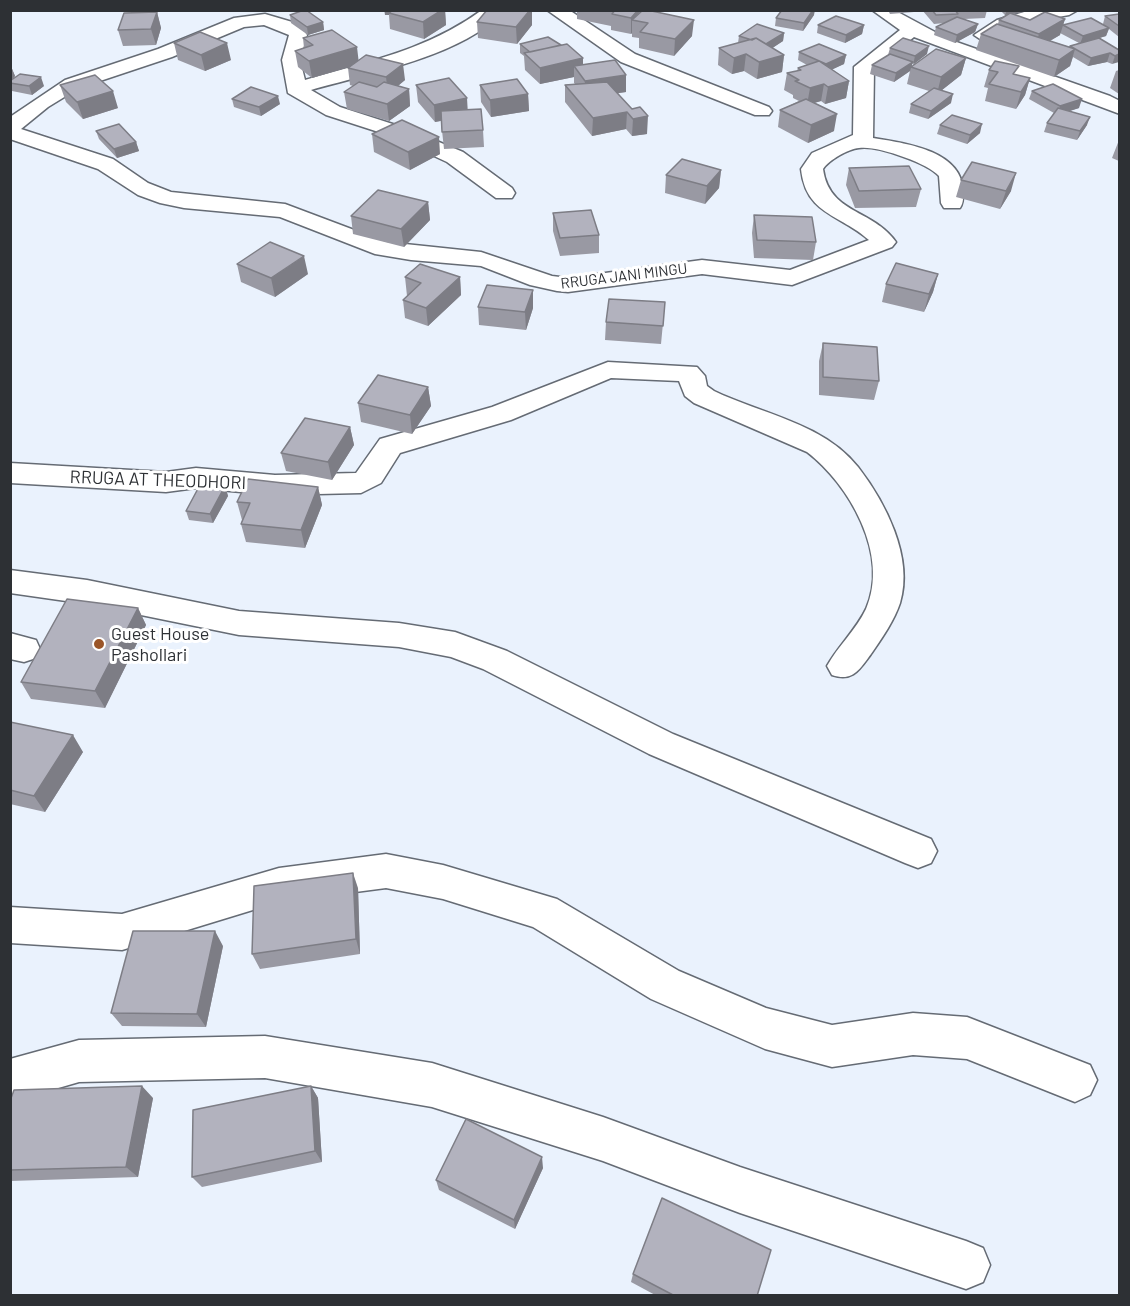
<!DOCTYPE html>
<style>
body{margin:0}
#map{position:relative;width:1130px;height:1306px;overflow:hidden;background:#eaf2fd;font-family:Barlow,sans-serif}
canvas{display:block}
.frame{position:absolute;inset:0;border:12px solid #2d3034;pointer-events:none}
</style>
<div id="map">
<canvas width="1130" height="1306"></canvas>
<div class="frame"></div>
</div>
<script>
const ctx = document.querySelector('canvas').getContext('2d');
ctx.lineJoin = 'round';
function trace(path, color, width, dash) { ctx.strokeStyle = color; ctx.lineWidth = width; ctx.lineCap = dash ? 'butt' : 'round'; ctx.setLineDash(dash || []); ctx.stroke(path); }
function fillPath(path, color) { ctx.fillStyle = color; ctx.fill(path, 'evenodd'); }
function label(font, color, halo, rows, align = 'center') {
  ctx.font = font + ' Barlow,sans-serif'; ctx.lineWidth = 6; ctx.setLineDash([]); ctx.textBaseline = 'middle'; ctx.strokeStyle = halo; ctx.fillStyle = color; for (const [text, x, y, turn = 0] of rows) {
    ctx.save(); ctx.translate(x, y); ctx.rotate((+turn || 0) * Math.PI / 180); ctx.textAlign = isNaN(turn) ? turn : align; if (halo) ctx.strokeText(text, 0, 0); ctx.fillText(text, 0, 0); ctx.restore();
  }
}
const minor = new Path2D(`
 M482,10H503C470,54 363,75 311,90L340,107L405,128L463,152L512,188L515,193L512,198H496L447,162L391,136L326,115L288,93L282,60L289,35L264,25L244,27L172,57L79,88L48,107L21,129L113,159L148,183L171,192L285,204L386,242L481,252L552,276L568,278L702,260L790,270L869,240C840,214 806,215 801,169L812,153L853,135L854,67L900,30L872,10H894L948,39L1110,96L1120,101V114L914,37L874,69L873,138C904,143 961,150 963,190C963,197 964,202 960,208H944L941,203L939,176C928,163 876,145 859,148C848,149 829,160 823,169C829,214 873,209 896,242L892,247L792,285L702,274L568,292L557,291L530,285L481,266L411,260L375,254L280,217L184,208L160,203L138,195L98,169L10,139V117L65,80L158,49L234,18L265,14L299,24L307,35L300,60L305,80C369,61 427,50 482,10Z
 M547,10H569L635,54L769,107L772,111L769,115H755L621,62Z
 M1031,10H1078L1069,15L1020,24L983,41L974,35L997,20Z
 M608,362L697,367L705,376L707,386L714,391C762,414 823,423 858,467C885,502 914,557 900,603C894,621 882,638 871,654C859,670 853,682 832,675L827,666C838,646 856,630 866,609C890,555 849,484 807,452L694,403L685,396L679,381L611,378L511,420L400,453L381,483L361,493L275,495L196,488L166,492L10,483V463L166,472L196,468L275,475L356,473L380,439L492,407Z
 M10,570L87,580L239,611L399,623L455,632L507,651L673,734L931,839L937,851L931,863L918,868L905,863L649,754L483,669L451,657L399,647L239,635L87,604L10,593Z
 M10,633L36,640L40,649L36,658L24,662L10,659Z
 M386,854L443,865L557,899L679,971L766,1008L832,1025L913,1013L967,1017L1090,1065L1097,1080L1090,1095L1075,1102L967,1059L913,1055L832,1067L765,1049L651,999L533,927L443,899L386,888L279,902L122,950L10,943V907L122,914L279,868Z
 M265,1036L432,1063L603,1117L740,1167L966,1241L983,1248L990,1265L983,1282L966,1289L740,1213L603,1161L432,1107L265,1078L79,1082L10,1102V1059L79,1040Z`);
const wall = new Path2D(`
 M384,10H445L446,25L424,39L390,29L389,15H385Z
 M577,10H647L692,36L674,56L639,48V38L632,37V33L631,34L611,30V26L577,19Z
 M888,10H914V12L890,14Z
 M922,10H987L985,18L964,19L978,24L975,32L955,43L934,35L936,27L945,23L934,24Z
 M1000,10H1034L1012,14L1030,20L1065,19L1063,25L1103,24L1105,16L1119,14V37L1109,29L1106,36L1099,38L1119,50L1112,64L1107,62L1088,66L1073,57L1070,66L1054,77L976,50L981,34L998,24L999,20L1008,15H1005ZM1060,33L1079,43L1070,46V47L1050,41L1060,35Z
 M157,12L161,28L156,45L123,46L118,30Z
 M290,15L323,22L324,30L308,35L291,23Z
 M814,15L803,31L775,26L776,18Z
 M477,22L532,25L517,44L478,38Z
 M818,25H864L862,34L845,43L817,33Z
 M784,33L783,41L772,48L784,55L782,72L757,79L744,71L732,74L718,65L719,48L738,43L739,36Z
 M303,38L405,80L398,86L409,89L410,106L389,121L347,109L344,92L353,86L350,85L348,68L351,66L312,78L298,67L295,51L304,48Z
 M174,43L231,60L205,71L178,60Z
 M520,44L561,45L583,58V65L626,75V92L618,93L647,134L632,136L626,129L592,136L565,102V85L575,84L574,83V77L540,84L525,70L524,56L520,53Z
 M890,48L927,54L912,64V66L966,58L961,75L942,90L951,103L928,119L909,113L911,104L929,91L907,84L910,71L894,82L870,74L872,65L888,55Z
 M799,52L846,55L844,64L832,69L849,81L846,98L825,104L821,101L814,103L834,131L808,143L778,127L780,110L799,101L793,98V95L784,90L787,73L797,71L798,68L807,65L798,60Z
 M10,64L15,76L12,80L44,86L32,95L12,91L10,89Z
 M989,70L1030,78L1025,95L1016,109L985,101L988,88L984,87Z
 M1119,70V94L1110,88L1116,71Z
 M60,85L118,108L83,119L66,102Z
 M416,85L468,110L483,130L484,147L444,149L441,121L435,122L418,102Z
 M480,85L528,94L529,111L491,117L481,102Z
 M1032,91L1079,108L1069,111L1087,125L1077,140L1044,132L1047,123L1054,113L1029,99Z
 M232,99L280,104L261,116L234,107Z
 M940,125L980,133L967,144L937,134Z
 M96,131L136,142L139,151L117,158L99,139Z
 M372,134L440,154L410,170L374,152Z
 M1119,140V161L1112,158Z
 M849,168L921,189L916,207L855,208L846,185Z
 M721,170L719,188L705,204L665,193L666,175Z
 M961,180L1011,191L1000,209L956,197Z
 M428,202L430,220L404,247L353,234L351,216Z
 M553,213L599,235V253L560,256L553,231Z
 M754,215L816,242L813,260L754,258L752,233Z
 M237,264L308,274L275,297L241,282Z
 M938,274L933,292L924,312L882,302L886,284Z
 M405,277H460L461,295L428,326L405,318L403,300L407,296Z
 M533,290V308L526,330L479,325L478,307Z
 M665,302L661,344L605,340L606,322Z
 M823,343L879,381L874,400L819,395V361Z
 M428,387L431,406L412,434L361,422L358,403Z
 M350,427L354,445L332,480L286,471L281,453Z
 M225,486L228,496L213,523L189,520L186,511Z
 M318,487L322,505L305,548L246,542L241,524L242,520L237,502Z
 M138,608L146,625L105,708L31,699L21,682Z
 M10,722L83,752L45,812L10,804Z
 M358,888L360,954L260,969L252,954Z
 M223,946L206,1027L122,1026L111,1013Z
 M311,1086L318,1098L322,1162L202,1187L192,1177Z
 M153,1098L138,1177L10,1181V1101Z
 M543,1168L515,1229L439,1190L436,1180Z
 M633,1274L757,1296H657L631,1282Z`);
const shadedWall = new Path2D(`
 M385,10H412L389,13V15H385Z
 M442,10H445L446,25L424,39L423,22Z
 M530,10H532V25L517,44L516,27Z
 M638,10H642L632,20V33L631,34V18Z
 M813,10H815L814,15L803,31L804,23Z
 M1007,10H1034L1005,15Z
 M157,12L161,28L156,45L151,29Z
 M1065,19L1060,35L1034,50L1039,34Z
 M694,20L692,36L674,56L675,39Z
 M323,22L324,30L308,35L307,27Z
 M978,24L975,32L955,43L957,35Z
 M864,25L862,34L845,43L846,35Z
 M1109,28L1106,36L1080,44L1083,36Z
 M784,33L783,41L765,53L766,44Z
 M227,43L231,60L205,71L201,55Z
 M929,46L927,54L913,65L915,56Z
 M357,47L359,64L312,78L309,61Z
 M1075,49L1070,66L1054,77L1059,60Z
 M1110,53L1107,62L1088,66L1091,58Z
 M746,54L744,71L732,74L734,58Z
 M1119,54V62L1112,64L1115,56Z
 M784,55L782,72L757,79L759,62Z
 M846,55L844,64L825,73L826,64Z
 M583,58V75L574,66V77L540,84V68Z
 M966,58L961,75L937,94L941,77Z
 M913,62L910,71L894,82L896,73Z
 M10,64L15,76L10,82Z
 M403,64L405,80L388,94L386,77Z
 M626,75V92L584,98L585,81Z
 M41,77L44,86L32,95L29,86Z
 M1030,78L1025,95L1016,109L1021,92Z
 M849,81L846,98L825,104L828,87Z
 M824,84L821,101L807,105L810,88Z
 M409,89L410,106L389,121L387,104Z
 M113,91L118,108L83,119L77,102Z
 M528,94L529,111L491,117L490,100Z
 M953,94L951,103L928,119L931,111Z
 M278,96L280,104L261,116L259,107Z
 M467,98L468,115L435,122L434,105Z
 M1082,99L1079,108L1058,115L1060,106Z
 M627,112L626,129L592,136L593,118Z
 M837,114L834,131L808,143L811,125Z
 M648,116L647,134L632,136L633,119Z
 M1090,117L1087,125L1077,140L1080,131Z
 M982,124L980,133L967,144L970,135Z
 M439,137L440,154L410,170L408,152Z
 M136,142L139,151L117,158L114,149Z
 M721,170L719,188L705,204L707,186Z
 M1016,173L1011,191L1000,209L1006,191Z
 M428,202L430,220L404,247L401,229Z
 M304,256L308,274L275,297L271,278Z
 M938,274L933,292L924,312L929,294Z
 M460,277L461,295L428,326L426,308Z
 M533,290V308L526,330L525,312Z
 M428,387L431,406L412,434L410,415Z
 M350,427L354,445L332,480L328,462Z
 M225,486L228,496L213,523L210,514Z
 M318,487L322,505L305,548L301,530Z
 M138,608L146,625L105,708L95,691Z
 M73,735L83,752L45,812L34,796Z
 M353,873L358,888L360,954L356,939Z
 M215,931L223,946L206,1027L197,1014Z
 M142,1086L153,1098L138,1177L126,1167Z
 M311,1086L318,1098L322,1162L315,1151Z
 M542,1157L543,1168L515,1229L514,1220Z`);
const building = new Path2D(`
 M304,10H306L323,22L307,27L290,15Z
 M393,10H442L423,22L389,13Z
 M487,10H530L516,27L477,22Z
 M615,10H638L631,18L612,14Z
 M643,10H647L694,20L675,39L640,32L648,23L632,20Z
 M782,10H813L804,23L776,18Z
 M932,10H955L958,14L936,15Z
 M157,12L151,29L118,30L124,13Z
 M1045,12L1065,19L1039,34L999,20L1010,13L1030,20Z
 M1119,14V26L1105,16Z
 M836,16L864,25L846,35L818,25Z
 M957,17L978,24L957,35L936,27Z
 M1091,18L1109,28L1083,36L1063,25Z
 M757,24L784,33L766,44L756,38L752,40L739,36Z
 M997,24L1075,49L1059,60L981,34Z
 M332,30L357,47L309,61L295,51L313,45L303,38Z
 M200,32L227,43L201,55L174,43Z
 M548,37L561,45L530,52L520,44Z
 M756,38L784,55L759,62L746,54L734,58L719,48Z
 M903,38L929,46L915,56L890,48Z
 M1099,38L1119,50V54L1115,56L1110,53L1091,58L1070,46Z
 M567,44L583,58L540,68L524,53Z
 M819,44L846,55L826,64L799,52Z
 M936,49L966,58L941,77L911,67Z
 M890,54L913,62L896,73L872,65Z
 M366,55L403,64L386,77L348,68Z
 M615,60L626,75L585,81L574,66Z
 M819,61L849,81L828,87L824,84L810,88L795,81L799,80L787,73L801,70L798,68Z
 M995,61L1019,66L1013,74L1030,78L1021,92L989,84L998,72L989,70Z
 M20,74L41,77L29,86L10,83V81Z
 M95,75L113,91L77,102L60,85Z
 M449,78L467,98L434,105L416,85Z
 M517,79L528,94L490,100L480,85Z
 M359,82L377,87L384,82L409,89L387,104L344,92Z
 M607,82L632,109L640,107L648,116L633,119L627,112L593,118L565,85Z
 M1053,84L1082,99L1060,106L1032,91Z
 M251,87L278,96L259,107L232,99Z
 M934,88L953,94L931,111L911,104Z
 M806,99L837,114L811,125L780,110Z
 M1058,108L1090,117L1080,131L1047,123Z
 M481,109L483,130L442,132L441,111Z
 M952,115L982,124L970,135L940,125Z
 M402,120L439,137L408,152L372,134Z
 M119,124L136,142L114,149L96,131Z
 M682,159L721,170L707,186L666,175Z
 M972,162L1016,173L1006,191L961,180Z
 M909,166L921,189L859,191L849,168Z
 M378,190L428,202L401,229L351,216Z
 M591,210L599,235L560,238L553,213Z
 M754,215L812,217L816,242L757,240Z
 M270,242L304,256L271,278L237,264Z
 M896,263L938,274L929,294L886,284Z
 M420,264L460,277L426,308L403,300L421,283L405,277Z
 M487,285L533,290L525,312L478,307Z
 M609,299L665,302L663,326L606,322Z
 M823,343L877,347L879,381L823,377Z
 M378,375L428,387L410,415L358,403Z
 M305,418L350,427L328,462L281,453Z
 M248,479L318,487L301,530L241,524L250,503L237,502Z
 M201,483L225,486L210,514L186,511Z
 M67,599L138,608L95,691L21,682Z
 M10,722L73,735L34,796L10,790Z
 M353,873L356,939L252,954L254,886Z
 M133,931H215L197,1014L111,1013Z
 M142,1086L126,1167L10,1170V1101L14,1090Z
 M311,1086L315,1151L192,1177L193,1110Z
 M466,1119L542,1157L514,1220L436,1180Z
 M662,1198L771,1250L757,1296H675L633,1274Z`);
const markers = [
 [99,644,6,"#9b5629"]
];
const farStreetnames = [
 ["RRUGA JANI MINGU",624,276,-7]
];
const streetNames = [
 ["RRUGA AT THEODHORI",158,480,2]
];
const poiNames = [
 ["Guest House",111,634],
 ["Pashollari",111,655]
];
trace(minor, '#656b74', 3);
fillPath(minor, '#fff');
fillPath(wall, '#9999a3');
fillPath(shadedWall, '#7d7d85');
fillPath(building, '#b2b2be');
trace(building, '#7d7d85', 1.5);
for (const [x, y, r, color] of markers) { const dot = new Path2D(); dot.arc(x, y, r, 0, 2 * Math.PI); ctx.fillStyle = color; ctx.fill(dot); trace(dot, '#fff', 2); }
label('15px', '#2d3034', '#fff', farStreetnames);
label('18px', '#2d3034', '#fff', streetNames);
label('18px', '#2d3034', '#fff', poiNames, 'left');
</script>
